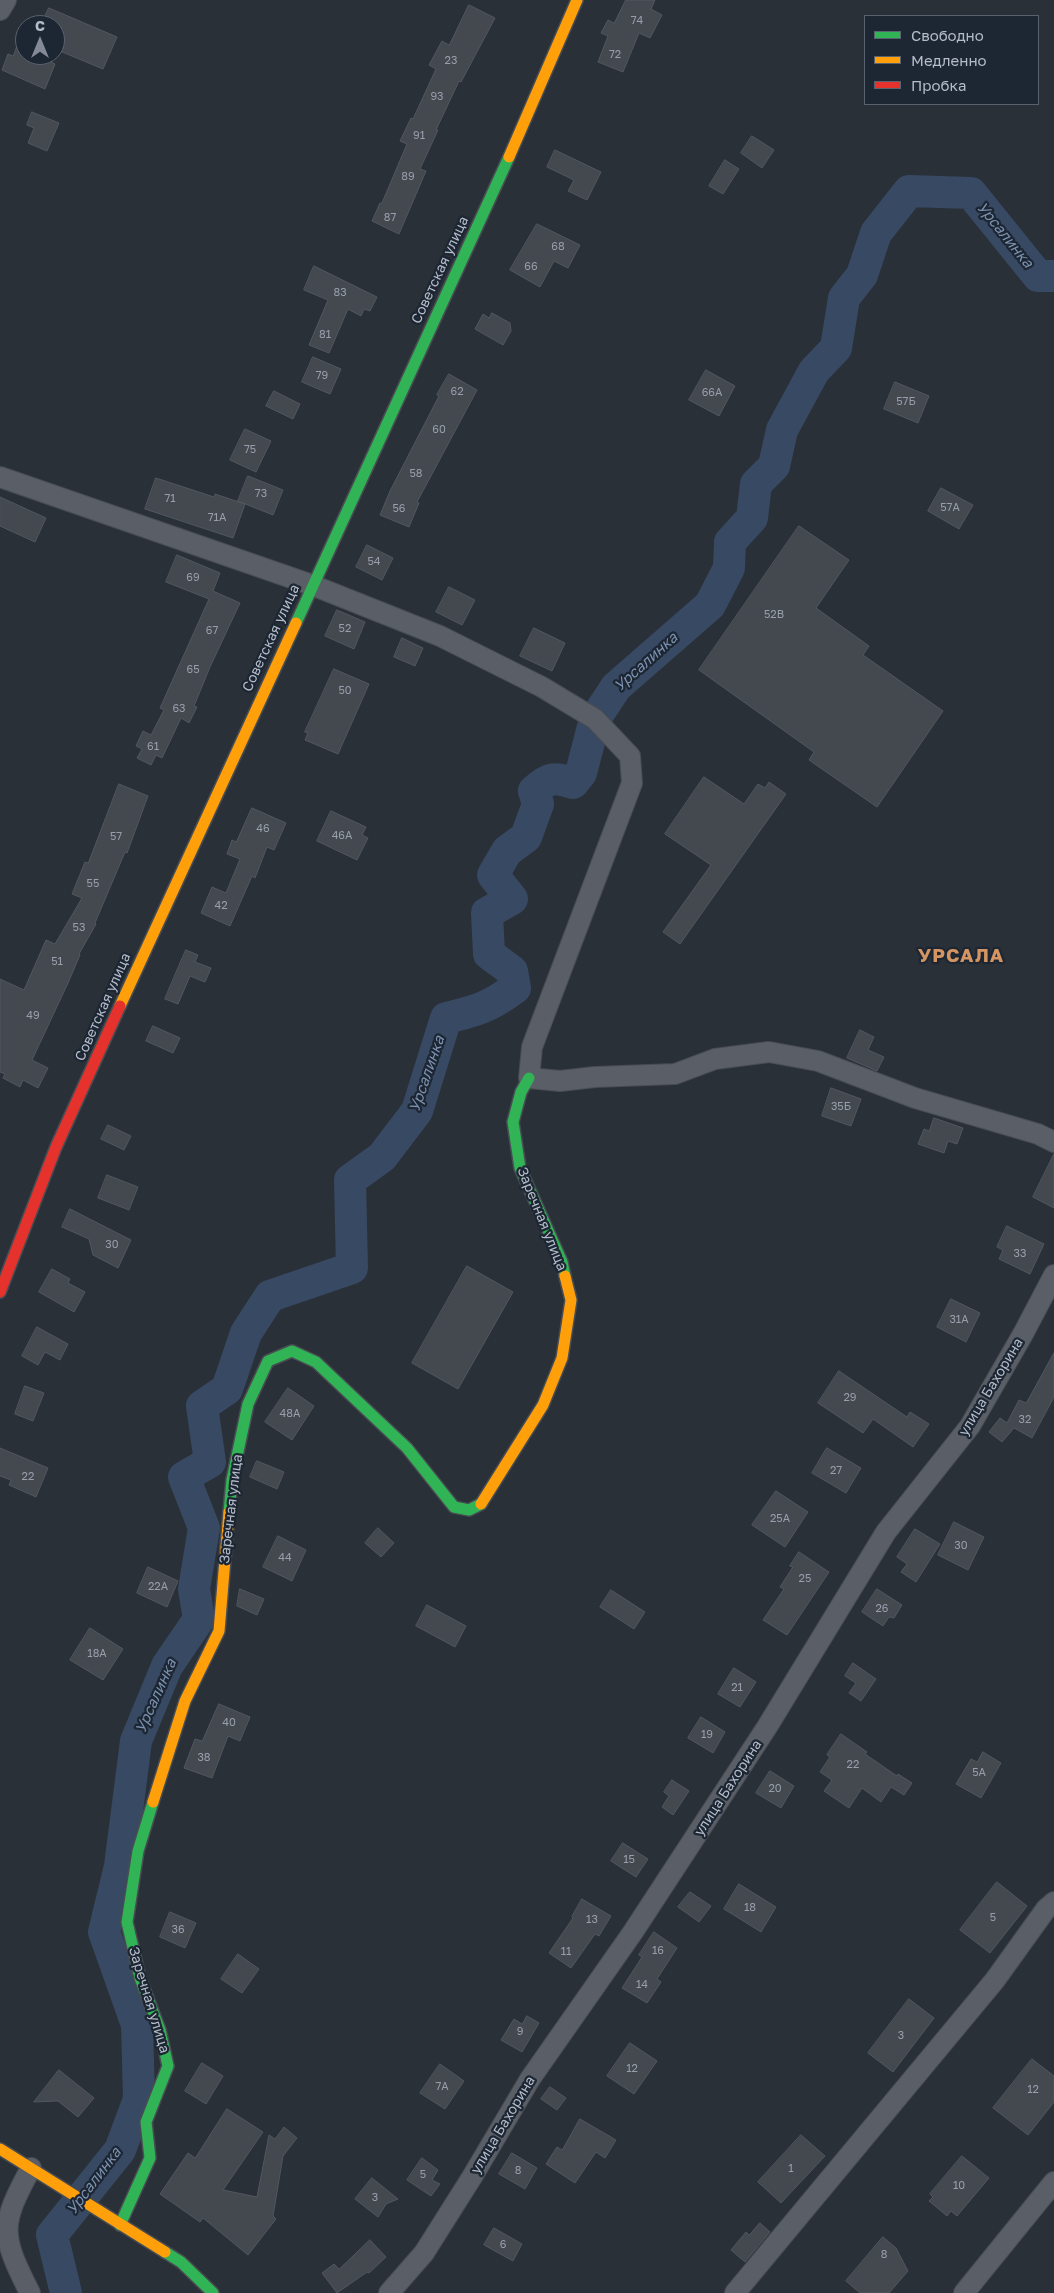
<!DOCTYPE html>
<meta charset="utf-8">
<style>
body{margin:0}
#map{position:relative;width:1054px;height:2293px;overflow:hidden;background:#2a3038;font-family:"Golos Text",sans-serif}
canvas{display:block}
.legend{position:absolute;left:864px;top:15px;width:175px;height:90px;box-sizing:border-box;background:#1d2633;border:1px solid #59626f;margin:0;padding:6px 9px;list-style:none;font-size:15px;color:#b4bcc9}
.legend li{display:flex;align-items:center;gap:10px;height:25px}
.legend b{width:25px;border:1px solid #59626f}
.north{position:absolute;left:15px;top:15px;width:50px;height:50px;box-sizing:border-box;background:#1d2633;border:1px solid #59626f;border-radius:50%;rotate:0deg;font-size:14px;font-weight:700;line-height:20px;text-align:center;color:#b4bcc9}
.north::after{content:'';display:block;margin:auto;width:18px;height:22px;background:#848b96;clip-path:polygon(50% 0,100% 100%,50% 72%,0 100%)}
</style>
<div id="map">
<canvas width="1054" height="2293"></canvas>
<ul class="legend">
<li><b style="height:6px;background:#30b455"></b>Свободно</li>
<li><b style="height:6px;background:#ff9f0a"></b>Медленно</li>
<li><b style="height:6px;background:#e5322d"></b>Пробка</li>
</ul>
<div class="north">С</div>
</div>
<script>
const ctx = document.querySelector('canvas').getContext('2d');
ctx.lineJoin = 'round';
function trace(path, color, width, dash) { ctx.strokeStyle = color; ctx.lineWidth = width; ctx.lineCap = dash ? 'butt' : 'round'; ctx.setLineDash(dash || []); ctx.stroke(path); }
function fillPath(path, color) { ctx.fillStyle = color; ctx.fill(path, 'evenodd'); }
function label(font, color, halo, rows, align = 'center') {
  ctx.font = font + ' "Golos Text",sans-serif'; ctx.lineWidth = 4.5; ctx.setLineDash([]); ctx.textBaseline = 'middle'; ctx.strokeStyle = halo; ctx.fillStyle = color; for (const [text, x, y, turn = 0] of rows) {
    ctx.save(); ctx.translate(x, y); ctx.rotate((+turn || 0) * Math.PI / 180); ctx.textAlign = isNaN(turn) ? turn : align; if (halo) ctx.strokeText(text, 0, 0); ctx.fillText(text, 0, 0); ctx.restore();
  }
}
const river = new Path2D(`
 M66,2293L52,2235L120,2150L139,2099L137,2025L104,1932L120,1866L136,1741L167,1666L199,1619L194,1589L204,1528L184,1477L210,1462L202,1406L227,1389L246,1333L270,1296L352,1268L350,1180L382,1157L417,1111L446,1018C476,1011 490,1007 515,988L512,971L489,954L487,913L512,899L493,875L507,851L526,837L538,804L534,791C549,777 554,777 573,783L581,773L595,719L616,687L710,605L729,568L730,542L752,518L756,484L774,466L782,430L814,371L836,348L844,298L862,275L876,233L909,191L971,193L1038,276H1054`);
const building = new Path2D(`
 M626,0H655L651,9L662,15L650,38L639,33L623,72L598,62L608,36L601,33L608,20L614,23Z
 M469,5L495,18L461,82L459,81L436,130H438L420,169L426,171L399,234L372,221L380,203H382L407,144L400,141L411,118L413,119L436,69L429,65L442,41L449,45Z
 M49,8L117,37L103,69L55,49V25H41Z
 M17,47L25,51V55H35L55,64L45,89L2,70L8,54L13,56Z
 M32,112L59,123L47,151L28,143L34,128L27,125Z
 M752,136L774,150L762,168L741,153Z
 M555,150L601,172L587,200L568,191L574,180L547,167Z
 M725,160L739,169L723,194L709,186Z
 M537,224L580,245L568,268L554,261L540,287L510,270Z
 M314,266L377,297L370,311L364,309L361,316L348,309L329,353L309,345L328,300L304,290Z
 M492,313L510,323L511,331L503,345L475,329L483,314L489,318Z
 M313,357L341,369L330,394L302,382Z
 M706,370L735,386L719,416L689,400Z
 M449,374L477,390L417,502L419,503L409,527L380,515L390,491L439,396L437,395Z
 M895,382L929,396L918,423L884,409Z
 M274,391L300,404L293,419L266,406Z
 M245,429L271,441L256,472L230,460Z
 M248,476L283,490L273,515L238,501Z
 M156,478L214,497L215,494L245,504L233,538L145,509Z
 M941,488L973,505L959,529L928,511Z
 M0,497L46,518L35,542L0,526Z
 M799,526L849,560L816,608L869,646L863,655L943,711L877,807L809,760L814,752L699,670Z
 M367,545L393,558L382,580L356,567Z
 M177,555L220,573L213,591L240,603L210,667L194,706L197,707L189,723L181,718L162,758L156,755L151,765L137,758L142,749L136,746L143,731L151,735L164,710L160,708L209,599L166,582Z
 M449,587L475,600L462,625L436,612Z
 M337,610L365,622L354,649L325,636Z
 M534,628L565,643L552,671L520,656Z
 M402,638L423,648L415,666L394,657Z
 M334,669L369,684L338,754L305,740L308,733L305,732Z
 M704,777L744,804L758,784L765,788L769,782L786,794L680,944L663,932L711,865L665,834Z
 M119,784L148,796L127,853L125,852L95,923L96,924L79,954L80,955L68,983L32,1060L48,1068L38,1088L23,1080L20,1087L3,1078L5,1074L0,1072V979L24,990L46,940L55,944L82,898L72,894L85,862L88,863Z
 M252,808L286,823L274,850L267,847L255,878L252,876L230,926L201,913L212,887L226,893L240,859L227,854L232,840L236,842Z
 M331,811L366,827L362,835L368,838L357,860L317,841Z
 M186,950L198,955L195,962L211,968L205,982L190,976L178,1004L165,999Z
 M153,1026L180,1038L173,1053L146,1041Z
 M860,1030L874,1037L868,1050L884,1057L877,1071L847,1058Z
 M831,1088L861,1099L851,1126L822,1116Z
 M934,1118L963,1128L957,1144L948,1141L944,1153L918,1144L924,1129L929,1131Z
 M108,1125L131,1136L124,1150L101,1139Z
 M1054,1154V1208L1033,1197Z
 M107,1175L138,1187L129,1210L98,1198Z
 M70,1209L131,1240L118,1268L93,1255L89,1239L62,1227Z
 M1007,1226L1044,1244L1030,1274L999,1259L1003,1250L997,1247Z
 M467,1266L513,1292L458,1389L412,1363Z
 M52,1269L70,1279L68,1283L85,1292L74,1312L39,1292Z
 M951,1299L980,1313L966,1342L937,1327Z
 M37,1327L68,1344L60,1360L45,1352L38,1365L22,1356Z
 M1054,1353V1397L1032,1438L1014,1428L1002,1442L989,1432L1000,1418L1007,1423L1019,1400L1026,1403Z
 M839,1371L907,1417L910,1412L929,1424L913,1447L873,1419L863,1433L818,1403Z
 M25,1386L44,1393L33,1421L15,1414Z
 M288,1388L314,1406L292,1440L265,1422Z
 M0,1448L48,1468L36,1497L9,1485L11,1480L0,1476Z
 M827,1448L861,1468L846,1493L812,1473Z
 M257,1461L284,1472L277,1489L250,1477Z
 M776,1491L808,1512L785,1547L752,1525Z
 M954,1522L984,1537L968,1570L938,1555Z
 M378,1528L394,1543L381,1557L365,1543Z
 M915,1529L940,1544L916,1582L901,1572L907,1564L897,1557Z
 M278,1536L306,1550L292,1581L263,1567Z
 M799,1552L829,1572L787,1635L763,1620L784,1589L780,1587L793,1567L790,1566Z
 M148,1567L178,1581L167,1607L137,1593Z
 M240,1589L264,1599L257,1615L237,1606Z
 M877,1589L902,1605L894,1618L889,1617L883,1626L862,1612Z
 M611,1590L645,1612L634,1629L600,1607Z
 M427,1605L466,1626L455,1647L416,1626Z
 M90,1628L123,1649L103,1680L70,1660Z
 M853,1663L876,1679L861,1701L849,1693L856,1683L845,1676Z
 M734,1668L756,1682L740,1707L718,1694Z
 M219,1704L250,1717L240,1741L228,1736L212,1778L184,1768L195,1739L202,1741Z
 M701,1717L725,1732L713,1753L688,1738Z
 M841,1734L867,1752L865,1754L897,1776L898,1774L912,1783L904,1795L891,1787L881,1802L862,1788L849,1808L824,1791L832,1780L820,1772L830,1757L827,1755Z
 M983,1752L1001,1763L981,1798L956,1784L971,1759L977,1762Z
 M770,1771L794,1786L781,1808L756,1793Z
 M672,1780L689,1791L673,1815L662,1807L669,1796L664,1792Z
 M623,1843L648,1859L636,1877L611,1861Z
 M997,1882L1027,1906L990,1953L960,1930Z
 M739,1884L776,1907L761,1932L724,1909Z
 M690,1892L711,1906L699,1922L678,1907Z
 M582,1899L611,1916L599,1936L595,1934L571,1968L549,1953L573,1918L572,1917Z
 M170,1912L196,1923L185,1948L160,1937Z
 M654,1932L677,1948L657,1979L661,1982L647,2003L622,1988L642,1957L639,1955Z
 M238,1954L259,1969L242,1993L221,1979Z
 M909,1999L934,2018L893,2072L868,2053Z
 M527,2016L539,2023L522,2052L501,2040L514,2019L522,2024Z
 M630,2043L657,2061L634,2094L607,2076Z
 M1032,2059L1054,2076V2102L1028,2135L993,2108Z
 M202,2063L223,2076L206,2104L185,2091Z
 M440,2064L464,2081L445,2109L420,2093Z
 M59,2070L94,2098L78,2117L58,2101L34,2102Z
 M550,2087L566,2098L557,2110L541,2099Z
 M227,2109L263,2132L223,2190L257,2197L269,2135L275,2139L284,2127L297,2138L283,2156L273,2216L276,2219L248,2255L203,2218L200,2222L160,2194L188,2153L195,2158Z
 M580,2119L616,2140L605,2158L596,2152L575,2183L546,2164L557,2147L562,2150Z
 M801,2135L825,2156L781,2203L758,2182Z
 M512,2153L537,2168L525,2189L499,2174Z
 M962,2156L989,2178L957,2216L951,2211L947,2216L929,2201L933,2197L930,2194Z
 M422,2158L438,2170L432,2180L440,2184L431,2196L407,2180Z
 M372,2178L398,2199L386,2204L378,2217L355,2199Z
 M760,2223L770,2232L745,2262L731,2250L746,2232L749,2235Z
 M494,2228L522,2244L513,2261L484,2245Z
 M883,2237L896,2248L908,2271L889,2293H860L846,2281Z
 M370,2240L386,2257L369,2273L367,2272L337,2293L322,2273L334,2264L339,2269Z`);
const street = new Path2D(`
 M0,10L6,0
 M0,477L312,585L440,636L542,687L595,719L630,756L632,783L532,1047L529,1078L560,1081L595,1077L675,1074L715,1059L769,1052L818,1061L915,1098L1038,1134L1054,1142
 M30,2293C0,2234 0,2225 31,2168
 M389,2293L424,2253L472,2177L530,2079L633,1932L767,1727L886,1532L970,1426L1023,1334L1054,1275
 M735,2293L995,1980L1046,1909L1054,1902
 M964,2293L1054,2182`);
const fast = new Path2D(`
 M296,623L509,157
 M529,1078L521,1092L513,1122L520,1168L562,1262L565,1276
 M229,1512L232,1480L248,1404L268,1361L292,1351L316,1362L407,1448L454,1507L469,1510L481,1504
 M120,2225L150,2158L146,2122L168,2066L160,2030L140,1978L127,1922L138,1851L153,1802
 M165,2252L181,2262L213,2293`);
const slow = new Path2D(`
 M509,157L577,0
 M120,1006L296,623
 M481,1504L543,1405L562,1358L571,1300L565,1276
 M153,1802L185,1701L219,1631L229,1512
 M0,2149L165,2252`);
const jam = new Path2D(`
 M0,1292L56,1147L120,1006`);
const numberNames = [
 ["74",637,21],
 ["72",615,55],
 ["23",451,61],
 ["93",437,97],
 ["91",419,136],
 ["89",408,177],
 ["87",390,218],
 ["68",558,247],
 ["66",531,267],
 ["83",340,293],
 ["81",325,335],
 ["79",322,376],
 ["62",457,392],
 ["66A",712,393],
 ["57Б",906,402],
 ["60",439,430],
 ["75",250,450],
 ["58",416,474],
 ["73",261,494],
 ["71",170,499],
 ["57А",950,508],
 ["56",399,509],
 ["71А",217,518],
 ["54",374,562],
 ["69",193,578],
 ["52В",774,615],
 ["52",345,629],
 ["67",212,631],
 ["65",193,670],
 ["50",345,691],
 ["63",179,709],
 ["61",153,747],
 ["46",263,829],
 ["46А",342,836],
 ["57",116,837],
 ["55",93,884],
 ["42",221,906],
 ["53",79,928],
 ["51",57,962],
 ["49",33,1016],
 ["35Б",841,1107],
 ["30",112,1245],
 ["33",1020,1254],
 ["31А",959,1320],
 ["29",850,1398],
 ["48А",290,1414],
 ["32",1025,1420],
 ["27",836,1471],
 ["22",28,1477],
 ["25А",780,1519],
 ["30",961,1546],
 ["44",285,1558],
 ["25",805,1579],
 ["22А",158,1587],
 ["26",882,1609],
 ["18А",97,1654],
 ["21",737,1688],
 ["40",229,1723],
 ["19",707,1735],
 ["38",204,1758],
 ["22",853,1765],
 ["5А",979,1773],
 ["20",775,1789],
 ["15",629,1860],
 ["18",750,1908],
 ["5",993,1918],
 ["13",592,1920],
 ["36",178,1930],
 ["16",658,1951],
 ["11",566,1952],
 ["14",642,1985],
 ["9",520,2032],
 ["3",901,2036],
 ["12",632,2069],
 ["7А",442,2087],
 ["12",1033,2090],
 ["1",791,2169],
 ["8",518,2171],
 ["5",423,2175],
 ["10",959,2186],
 ["3",375,2198],
 ["6",503,2245],
 ["8",884,2255]
];
const streetNames = [
 ["Советская улица",440,270,-65],
 ["Советская улица",271,638,-65],
 ["Советская улица",103,1007,-66],
 ["Заречная улица",542,1219,68],
 ["улица Бахорина",991,1387,-59],
 ["Заречная улица",231,1509,-83],
 ["улица Бахорина",728,1788,-57],
 ["Заречная улица",149,2000,73],
 ["улица Бахорина",503,2125,-59]
];
const waterNames = [
 ["Урсалинка",1005,235,51],
 ["Урсалинка",646,662,-42],
 ["Урсалинка",427,1074,-71],
 ["Урсалинка",156,1696,-66],
 ["Урсалинка",94,2181,-53]
];
const districtNames = [
 ["УРСАЛА",961,956]
];
trace(river, '#384963', 32);
fillPath(building, '#444950');
trace(building, '#52575f', 1);
trace(street, '#484c53', 22);
trace(fast, '#484c53', 14);
trace(slow, '#484c53', 14);
trace(jam, '#484c53', 14);
trace(street, '#5a5e66', 20);
trace(fast, '#30b455', 11);
trace(slow, '#ff9f0a', 11);
trace(jam, '#e5322d', 11);
label('11px', '#989fab', null, numberNames);
label('14px', '#b4bcc9', '#1d2633', streetNames);
label('italic 15px', '#7c92b1', '#1d2633', waterNames);
ctx.letterSpacing = '1px';
label('bold 19px', '#d59563', '#1d2633', districtNames);
ctx.letterSpacing = '0px';
</script>
